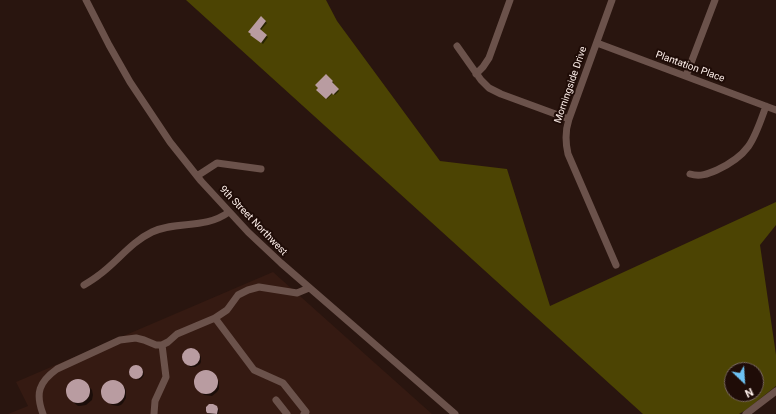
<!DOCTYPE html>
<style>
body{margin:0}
#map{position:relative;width:776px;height:414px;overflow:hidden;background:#29150f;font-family:Roboto,sans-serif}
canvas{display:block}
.north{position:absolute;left:724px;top:362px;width:40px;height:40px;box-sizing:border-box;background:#1f0c07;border:1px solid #786661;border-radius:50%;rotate:155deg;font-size:11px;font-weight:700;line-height:16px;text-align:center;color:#fdeee9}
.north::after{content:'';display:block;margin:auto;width:14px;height:18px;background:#6dc2f3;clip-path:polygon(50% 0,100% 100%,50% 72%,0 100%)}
</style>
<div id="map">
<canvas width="776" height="414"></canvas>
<div class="north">N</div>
</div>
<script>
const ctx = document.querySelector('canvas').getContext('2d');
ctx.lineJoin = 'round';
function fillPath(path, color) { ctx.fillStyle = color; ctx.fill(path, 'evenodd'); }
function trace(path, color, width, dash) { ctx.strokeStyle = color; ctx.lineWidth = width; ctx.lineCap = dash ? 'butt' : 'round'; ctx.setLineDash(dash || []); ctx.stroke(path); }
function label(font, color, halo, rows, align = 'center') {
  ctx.font = font + ' Roboto,sans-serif'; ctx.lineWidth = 4; ctx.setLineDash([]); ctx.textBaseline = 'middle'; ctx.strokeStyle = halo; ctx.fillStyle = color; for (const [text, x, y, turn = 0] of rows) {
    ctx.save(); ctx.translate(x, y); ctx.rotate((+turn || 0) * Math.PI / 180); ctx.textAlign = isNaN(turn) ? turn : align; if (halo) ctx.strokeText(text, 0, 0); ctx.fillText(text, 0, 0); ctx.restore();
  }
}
const built = new Path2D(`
 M273,272L432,414H8L28,406L16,382Z`);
const forest = new Path2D(`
 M186,0H326L337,21L440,161L507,169L550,306L776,202V225L760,245L776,355V386L746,410L739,414H643ZM732,370H756V394H732Z`);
const shadow = new Path2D(`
 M261,18L267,23L260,31L268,37L263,44L253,36Z
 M326,76L334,83L333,84L339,91L335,95L333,93L327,99L318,90Z
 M191,349L195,350L201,357V362L200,364L195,367H190L184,360L183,355L184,353L186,351Z
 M136,367L143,370L144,375L142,378L139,380L134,378L131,373L133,368Z
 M205,371L212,373L219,382V389L217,392L212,396L204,395L196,388L195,384L196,377L202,372Z
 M75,380H80L85,382L92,390L93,395L92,400L86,405L80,406H78L73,402L67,396V388L70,383Z
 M109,381H118L125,388L126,390V398L123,403L121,405L118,406L112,405L104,399L102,393L103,387L104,385Z
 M215,405L219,410L218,414H209L207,411Z`);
const building = new Path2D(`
 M261,16L266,21L260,29L267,35L261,43L250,35L251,34L248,32Z
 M326,74L333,81L332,82L339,89L333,95L332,93L326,99L316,90L318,88L315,85Z
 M182 357a9 9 0 1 1 18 0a9 9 0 1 1-18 0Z
 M129 372a7 7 0 1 1 14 0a7 7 0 1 1-14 0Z
 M194 382a12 12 0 1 1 24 0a12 12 0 1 1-24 0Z
 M66 391a12 12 0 1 1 24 0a12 12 0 1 1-24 0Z
 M101 392a12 12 0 1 1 24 0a12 12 0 1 1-24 0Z
 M209,404H213L217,406L218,409L217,414L207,413L206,411V407Z`);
const minor = new Path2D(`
 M86,0L109,45L130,82L170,142L201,181L248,232L281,263L455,414
 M612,0L569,119C565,131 565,141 568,154L616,265
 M597,43L776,110
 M457,46L481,80L489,88L501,94L569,119
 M476,74L483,67L489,58L510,0
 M686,76L715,0
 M690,174C700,177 708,174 717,170C751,154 754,139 766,106
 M197,176L217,163L261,169
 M84,285C89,282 94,279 99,275C117,262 131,242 152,232C178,220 204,230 229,212
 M215,318L227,310L238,295L248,290L259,287L297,293L309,288
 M276,400L287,414
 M43,414C35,393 39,382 57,369L120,340L136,338L144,340L156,345H162L168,342L177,334L215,318L254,370L283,383L306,412L304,414
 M154,414L155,401L166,377L162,345
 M746,414L776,391`);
const streetNames = [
 ["Plantation Place",690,67,20],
 ["Morningside Drive",571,85,-71],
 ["9th Street Northwest",253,221,46]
];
fillPath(built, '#351a12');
fillPath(forest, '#4c4403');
fillPath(shadow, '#0007');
fillPath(building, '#b99ca1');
trace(minor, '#6b524b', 7);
label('10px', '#fdeee9', '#1f0c07', streetNames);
</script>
